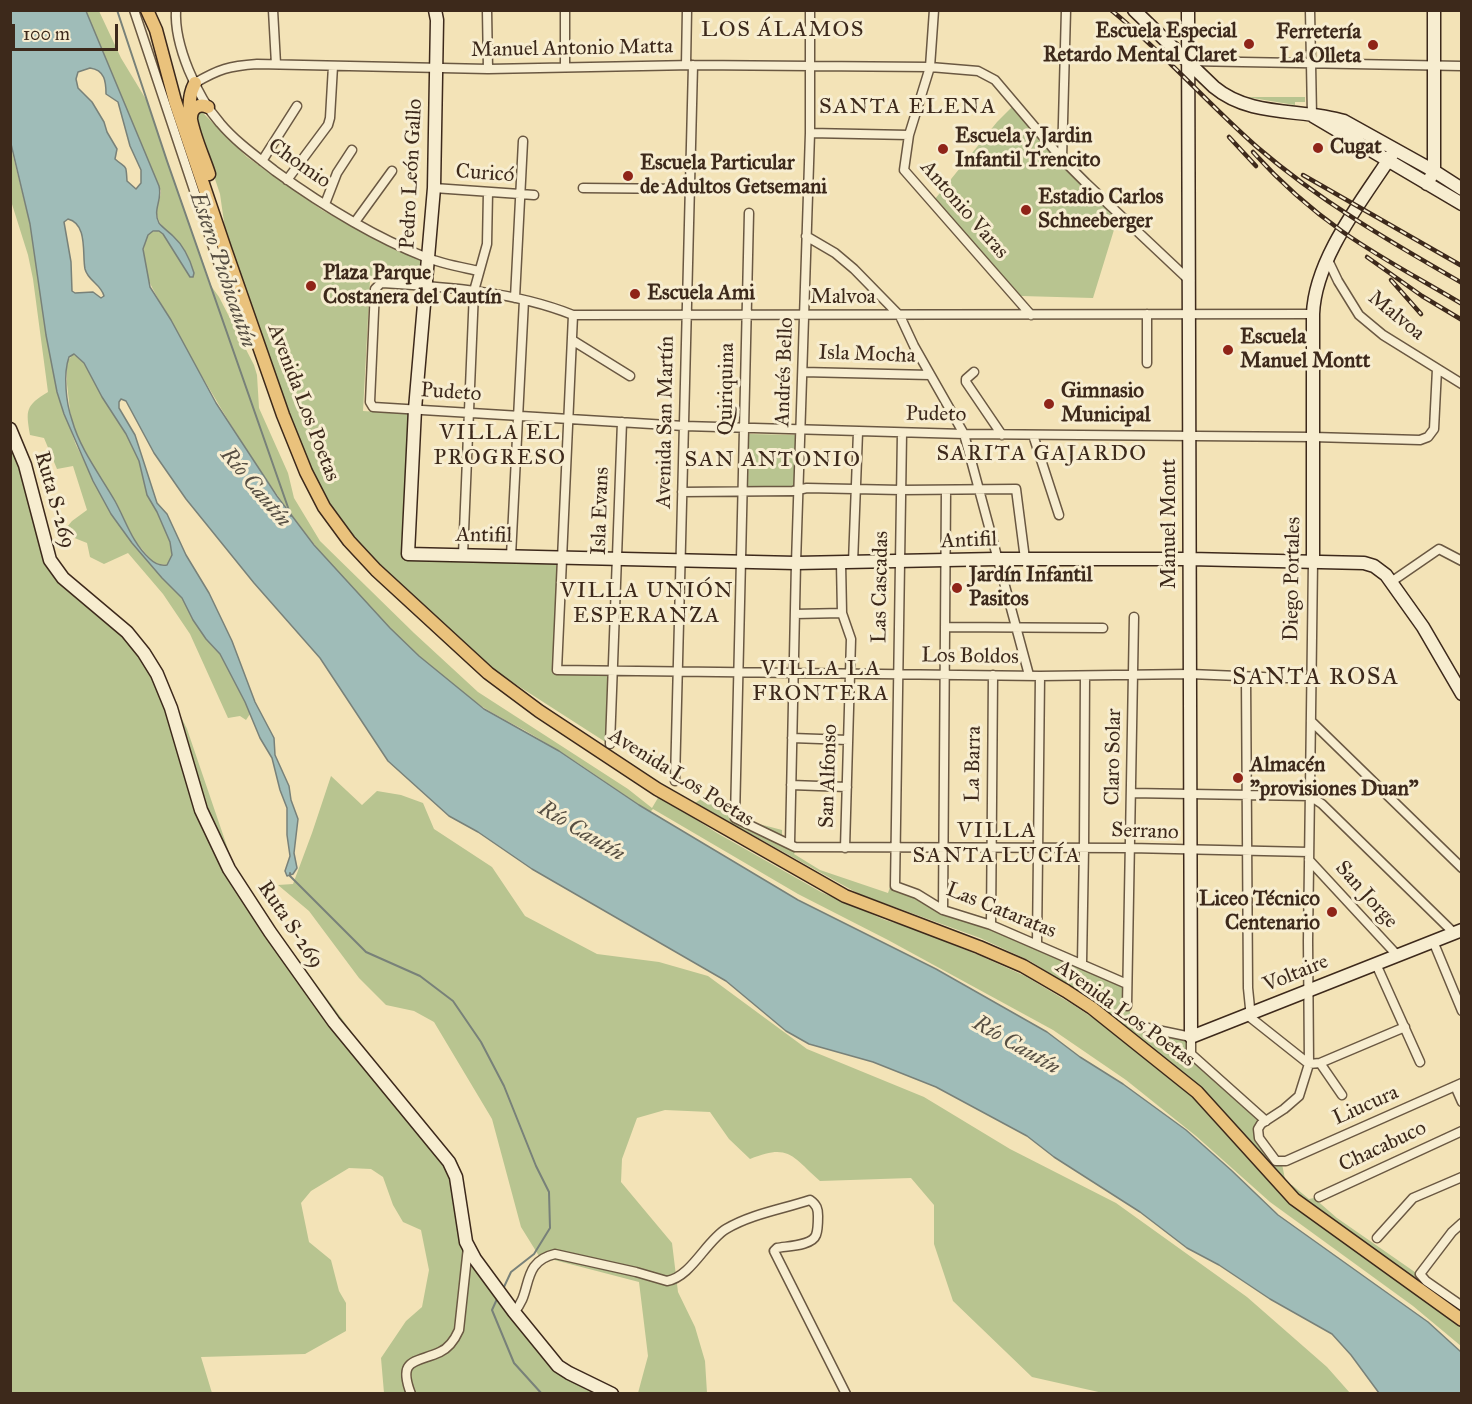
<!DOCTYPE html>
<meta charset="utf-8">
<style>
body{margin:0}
#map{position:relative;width:1472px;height:1404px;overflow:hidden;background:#f3e3b7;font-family:"IM FELL Great Primer",serif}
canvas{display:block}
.frame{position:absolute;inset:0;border:12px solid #3d291b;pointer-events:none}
.scale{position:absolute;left:12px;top:24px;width:106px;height:27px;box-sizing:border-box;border:3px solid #3d291b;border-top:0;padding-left:8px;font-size:18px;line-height:21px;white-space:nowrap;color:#3d291b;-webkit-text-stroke:4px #f7edd0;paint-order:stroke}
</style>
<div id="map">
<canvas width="1472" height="1404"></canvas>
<div class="frame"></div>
<div class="scale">100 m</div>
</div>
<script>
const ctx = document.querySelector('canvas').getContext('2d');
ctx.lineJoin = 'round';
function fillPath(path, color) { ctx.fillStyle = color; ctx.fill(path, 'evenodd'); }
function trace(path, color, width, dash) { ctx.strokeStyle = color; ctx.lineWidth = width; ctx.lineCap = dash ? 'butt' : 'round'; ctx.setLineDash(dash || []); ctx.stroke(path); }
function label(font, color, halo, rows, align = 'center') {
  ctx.font = font + ' "IM FELL Great Primer",serif'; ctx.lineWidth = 6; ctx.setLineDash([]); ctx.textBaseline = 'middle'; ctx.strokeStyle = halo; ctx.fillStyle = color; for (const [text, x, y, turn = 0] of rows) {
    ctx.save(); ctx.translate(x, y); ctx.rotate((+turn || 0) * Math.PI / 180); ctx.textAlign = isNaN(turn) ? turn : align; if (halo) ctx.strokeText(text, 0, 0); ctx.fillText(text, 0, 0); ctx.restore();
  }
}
const green = new Path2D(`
 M86,11H99L121,58L147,101L209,283L219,297L254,365L257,375L259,408L288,473L294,498L320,541L414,633L478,692L628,789L652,808L659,796L717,833L821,892L885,920L915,929L983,957L1025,976L1072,1004L1135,1046L1172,1075L1289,1204L1426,1301L1461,1328V1346L1413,1306L1270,1202L1196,1136L1126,1080L1053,1030L888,940L798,894L653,809L650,812L639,805C607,783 575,760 541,740C519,726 495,716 474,701C350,610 260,481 186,348C180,339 176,329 171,320C155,292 133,266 149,232L161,231L190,277L193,270C190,262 188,254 183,248C175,236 159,229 157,214C155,206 161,199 161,191Z
 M1246,97H1305V102H1295V105Z
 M1013,106L1062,163L1117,220L1093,298L1021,296L935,199L997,122Z
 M199,113H203L247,157L322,210L378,241L420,258L421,281H370L363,411L411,414L405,555L558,560L555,672L608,671L607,743L495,671L386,571L377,568L326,502L309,471L226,236L220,194L198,128L196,116Z
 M10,144L30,224L46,335L57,392L76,445L111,514L132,543L162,578L182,598L193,620L206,639L220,654L247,706L250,714L246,720L240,716L228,718L190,634L163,594L128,553L104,564L90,557L87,543L62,533L72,521L87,510L73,466L57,469L44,438L30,435C26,410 25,406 48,392L33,279L28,255L11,201Z
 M73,354L84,363L102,397L126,434L139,461L147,495L157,512L170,542L172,555L167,565L154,563L134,540L116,502L103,485L79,439L71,420L67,384V362Z
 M749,434L797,435L795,489L748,487Z
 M10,443L58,573L81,585L113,615L163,680L187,729L232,861L278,932L362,1046L457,1161L471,1246L565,1368L618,1393H384L381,1358L406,1321L422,1307L429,1270L421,1230L403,1222L393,1205L383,1177L371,1169L349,1168L311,1191L301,1203L309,1242L331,1260L339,1291L346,1303V1331L305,1354L201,1357L212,1393H11Z
 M331,776L362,805L377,791L401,795L423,803L434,829L492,867L525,916L597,954L659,962L708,976L807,1049L924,1097L1010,1149L1116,1203L1247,1297L1327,1367L1350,1393H1103L1032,1377L953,1301L934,1244V1205L911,1178L820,1181C792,1156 789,1143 750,1159L729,1139L710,1112L665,1110L637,1118L622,1159L621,1182L672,1243L678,1292L695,1327L705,1361L707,1393H638L648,1356L639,1282L539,1256L521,1227L492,1119L434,1022L414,1011L386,1005L359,978L309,911L278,885L293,884L312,833Z
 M706,796L725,805L740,819L782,830V842L796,850L794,854L820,870L888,893L890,887L1081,966L1125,988L1124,1011H1130V1021L1139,1022L1138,1030L1184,1039L1188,1045L1264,1122L1257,1128L1281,1159L1286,1184L1292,1185L1309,1199L1314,1198L1337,1218L1422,1277L1424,1274L1461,1300V1312L1286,1187L1206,1093L1171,1062L1080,992L1030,961L980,938L859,894L695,803Z`);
const water = new Path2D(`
 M11,10L86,11L159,186C163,199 152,210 159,223C163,228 169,232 173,236C184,246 190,259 194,273L193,277H190L163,234L159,231H153L148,235L143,249L150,287L171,320L216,403L277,496L314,545L390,628L419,656L484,709L559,751L639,805L798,900L936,969L1047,1032L1080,1057L1123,1084L1186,1130L1231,1170L1278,1215L1428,1322L1461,1352V1393H1379L1351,1355L1332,1334L1270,1299L1219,1265L1187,1248L1140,1212L1054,1157L1027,1136L936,1087L873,1062L809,1044L786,1031L726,981L532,869L478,832L449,816L388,761L320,658L254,583L186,499L154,453L126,401L121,399L119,402V408L135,435L157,503L167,514L186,555L209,593L232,641L255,702L274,738L275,755L289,786L291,800L298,819L294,853L297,868L293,874L287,876L285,871L290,856L287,835V808L280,790L272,758L260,738L245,702L220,654L206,639L193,620L182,598L162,578L132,543L111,514L93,481L64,414L57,392L46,335L30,224L11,144ZM90,68C105,70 106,82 106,94L118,102L130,146L141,170V183L136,189L127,181C126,162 126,169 115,159L117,149L107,132L104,122L92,102L78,88L76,79L78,72ZM68,219C88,224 82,254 85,269C88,281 101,284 104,296L101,298L93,292L75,293L72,291L71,262L64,222ZM74,354L84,363L102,397L126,434L139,461L147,495L157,512L170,542L172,555L167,565C160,566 155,564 150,559C132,543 126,521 115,501C100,475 80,449 72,420C66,403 63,374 69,357Z`);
const stream = new Path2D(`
 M117,10L167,161L291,516
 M290,873V876L366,952L420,976L453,1001L481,1042L504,1086L536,1166L549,1192L550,1228L534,1254L511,1272L503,1289
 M497,1299L492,1310L514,1363L542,1394`);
const street = new Path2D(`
 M134,10L235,313
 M176,10C174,45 197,97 220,123C236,142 256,156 275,171C322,205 372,236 425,257C442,264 461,267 479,271
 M273,10L276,64
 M487,10L488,69
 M565,10V67
 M934,10L930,67L909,135L904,170L1031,315
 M1310,10L1312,116
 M1188,61L1462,66
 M686,65L687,10
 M195,83C219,69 229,66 257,64L488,69L693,65L930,67L978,71L995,80L1062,159L1086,183L1190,281
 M810,133L909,135
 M1062,159L1066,10
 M262,161L297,106
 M287,180L328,125L330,118L333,66
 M434,188L534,195
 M583,188L690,189
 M325,204L337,173L352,150
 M749,213L735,818L795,847L1130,848L1309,852
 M355,222L392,171
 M806,236L835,253L854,269L900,316L914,346L964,434L1029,675
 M1327,258L1338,281L1359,315L1383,335L1462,384
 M515,298L523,141
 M1147,314V363
 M1313,314L573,315C513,291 446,287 381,283L375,289L370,402L373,407L684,426L964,434L1313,437L1420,440L1428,437L1434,429L1437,369
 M573,315L557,670L1040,676L1190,674L1311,679
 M572,340L630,376
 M803,372L930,375
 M974,372L966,379V382L1002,435
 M902,433L895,886L917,894L943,910L991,925L1127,984
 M1033,435L1059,515
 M682,492L793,491L807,488L901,490L1016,489L1025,559
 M463,555L474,291L487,244L488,192
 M511,556L524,300
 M1313,561L1308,941L1309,1064L1299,1096L1284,1109L1261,1124L1258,1129L1259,1138L1276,1161H1286L1462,1083
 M841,563L842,613L851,639L845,848
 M853,563L858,432
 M1391,582L1439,549L1462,561
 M795,614L842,613
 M946,627L1103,628
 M1246,677L1248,988L1251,1018L1309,1064L1320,1063L1405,1027
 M1311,721L1462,868
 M792,738L848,740
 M610,744L622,422
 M675,781L693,65
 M791,785L847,787
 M1131,793L1310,796L1322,804L1454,933
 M790,843L796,563L810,133V10
 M1309,860L1397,955
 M943,910L946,490
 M991,925L993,675
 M1433,941L1462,1011
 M1037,944L1040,676
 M1082,963L1084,848L1085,676
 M1376,964L1420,1062
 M1127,1006L1134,617
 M1143,1027L1191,1037V1054L1266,1121
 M1320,1063L1342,1095
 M1455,1086L1462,1102
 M1319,1197L1462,1131
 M1462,1223L1452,1232L1420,1274L1426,1281L1462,1306
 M1377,1238L1413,1198L1462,1177
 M514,1312C533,1293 520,1262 555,1254L636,1272L667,1281C691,1277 706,1241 726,1229C751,1214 783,1209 810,1200C817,1205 818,1209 818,1216C818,1222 818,1230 816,1235C812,1246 787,1246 777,1248L774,1251L846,1394
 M411,1394C397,1358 416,1363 440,1352C449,1348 455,1339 459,1330L468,1247`);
const secondary = new Path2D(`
 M435,10L437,20L434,188L415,409L408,554L796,563L996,559H1190L1364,563L1374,566L1386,575L1423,627L1462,694
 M1134,10L1214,87C1251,118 1302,108 1344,121L1434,171L1462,189
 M1188,10L1191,1037L1462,930
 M1313,116L1462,204
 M1427,184L1434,171V10
 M10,429L25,465L50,560L63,578L127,632L144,653L157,674L171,708L201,810L229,869L270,932L334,1022L449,1162L456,1177L466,1242L475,1259L514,1312L558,1366L569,1373L612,1394
 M1313,561V314C1315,257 1365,197 1395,150`);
const primary = new Path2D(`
 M147,10L156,30L175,101L225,249L283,415L306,472L324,507L349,541L376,570L488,673L539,711L657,789L845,896L979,947L1023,966L1066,991L1092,1008L1197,1092L1294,1199L1462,1320
 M195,83C180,111 200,146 209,174
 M191,118C191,108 199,103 208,107`);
const rail = new Path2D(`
 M1111,10C1163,52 1207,103 1257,147C1321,202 1389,241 1462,283
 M1229,137L1256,166
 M1253,152C1280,182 1309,208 1343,232C1380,258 1422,280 1462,304
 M1303,175L1462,266
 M1367,257L1422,296L1462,320
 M1391,280L1421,314`);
const markers = [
 [1249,44,6,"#8f2418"],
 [1373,45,6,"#8f2418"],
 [1318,148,6,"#8f2418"],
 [943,149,6,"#8f2418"],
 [628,176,6,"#8f2418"],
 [1026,210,6,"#8f2418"],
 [311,286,6,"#8f2418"],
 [635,294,6,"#8f2418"],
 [1228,350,6,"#8f2418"],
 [1049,404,6,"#8f2418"],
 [957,588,6,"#8f2418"],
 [1238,778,6,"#8f2418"],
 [1332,912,6,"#8f2418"]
];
const poiNames = [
 ["Escuela Especial",1237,32,"right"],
 ["Retardo Mental Claret",1237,56,"right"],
 ["Ferretería",1361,33,"right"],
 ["La Olleta",1361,57,"right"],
 ["Escuela y Jardin",955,137],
 ["Infantil Trencito",955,161],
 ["Cugat",1330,148],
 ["Escuela Particular",640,164],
 ["de Adultos Getsemani",640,188],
 ["Estadio Carlos",1038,198],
 ["Schneeberger",1038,222],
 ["Plaza Parque",323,274],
 ["Costanera del Cautín",323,298],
 ["Escuela Ami",647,294],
 ["Escuela",1240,338],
 ["Manuel Montt",1240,362],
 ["Gimnasio",1061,392],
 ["Municipal",1061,416],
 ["Jardín Infantil",969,576],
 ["Pasitos",969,600],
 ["Almacén",1250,766],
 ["\"provisiones Duan\"",1250,790],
 ["Liceo Técnico",1320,900,"right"],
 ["Centenario",1320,924,"right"]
];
const streetNames = [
 ["Manuel Antonio Matta",572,49,-1],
 ["Chomio",299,164,35],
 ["Pedro León Gallo",412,174,-87],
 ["Curicó",485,174,4],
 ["Antonio Varas",964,210,49],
 ["Malvoa",843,298],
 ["Malvoa",1396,316,39],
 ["Isla Mocha",867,355,2],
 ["Andrés Bello",785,372,-88],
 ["Quiriquina",727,389,-89],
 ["Pudeto",451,393,4],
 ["Avenida Los Poetas",303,403,69],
 ["Pudeto",936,415,1],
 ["Avenida San Martín",666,422,-89],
 ["Ruta S-269",54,500,74],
 ["Isla Evans",601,511,-88],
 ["Manuel Montt",1170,524,-90],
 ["Antifil",484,536,1],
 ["Antifil",969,541,-2],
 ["Diego Portales",1293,579,-89],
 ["Las Cascadas",881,587,-89],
 ["Los Boldos",970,657,1],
 ["Claro Solar",1114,757,-89],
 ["La Barra",974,764,-89],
 ["San Alfonso",829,776,-88],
 ["Avenida Los Poetas",681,778,32],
 ["Serrano",1145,832,2],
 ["San Jorge",1366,895,48],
 ["Las Cataratas",1001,911,22],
 ["Ruta S-269",290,925,56],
 ["Voltaire",1296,974,-22],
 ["Avenida Los Poetas",1125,1014,36],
 ["Liucura",1366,1106,-24],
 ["Chacabuco",1383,1147,-25]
];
const neighbourhoodNames = [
 ["LOS ÁLAMOS",783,31],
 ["SANTA ELENA",908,108],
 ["VILLA EL",500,434],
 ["PROGRESO",500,459],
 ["SARITA GAJARDO",1042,455],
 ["SAN ANTONIO",773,461],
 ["VILLA UNIÓN",647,592],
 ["ESPERANZA",647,617],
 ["VILLA LA",821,670],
 ["FRONTERA",821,695],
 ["VILLA",997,832],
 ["SANTA LUCÍA",997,857]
];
const waterNames = [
 ["Estero Pichicautín",222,270,71],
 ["Río Cautín",255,488,50],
 ["Río Cautín",581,832,31],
 ["Río Cautín",1016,1046,30]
];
const quarterNames = [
 ["SANTA ROSA",1316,678]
];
fillPath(green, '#b8c490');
fillPath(water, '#9fbcb8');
trace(water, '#788179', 1.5);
trace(stream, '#788179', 2);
trace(street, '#6a5842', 11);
trace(secondary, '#3d291b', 15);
trace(primary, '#3d291b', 15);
trace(street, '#f7edd0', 8);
trace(secondary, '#f7edd0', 12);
trace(primary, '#eac27c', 12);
trace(rail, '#3d291b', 4.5);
trace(rail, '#f7edd0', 2, [7]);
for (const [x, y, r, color] of markers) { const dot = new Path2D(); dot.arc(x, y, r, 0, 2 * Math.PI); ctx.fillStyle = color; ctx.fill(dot); trace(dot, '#f7edd0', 2); }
label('bold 21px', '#3d291b', '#f7edd0', poiNames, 'left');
label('21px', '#3d291b', '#f7edd0', streetNames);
ctx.letterSpacing = '1.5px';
label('22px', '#3d291b', '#f7edd0', neighbourhoodNames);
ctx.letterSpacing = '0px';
label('italic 22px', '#564e42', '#f7edd0', waterNames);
ctx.letterSpacing = '1.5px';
label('24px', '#3d291b', '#f7edd0', quarterNames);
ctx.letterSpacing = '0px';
</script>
